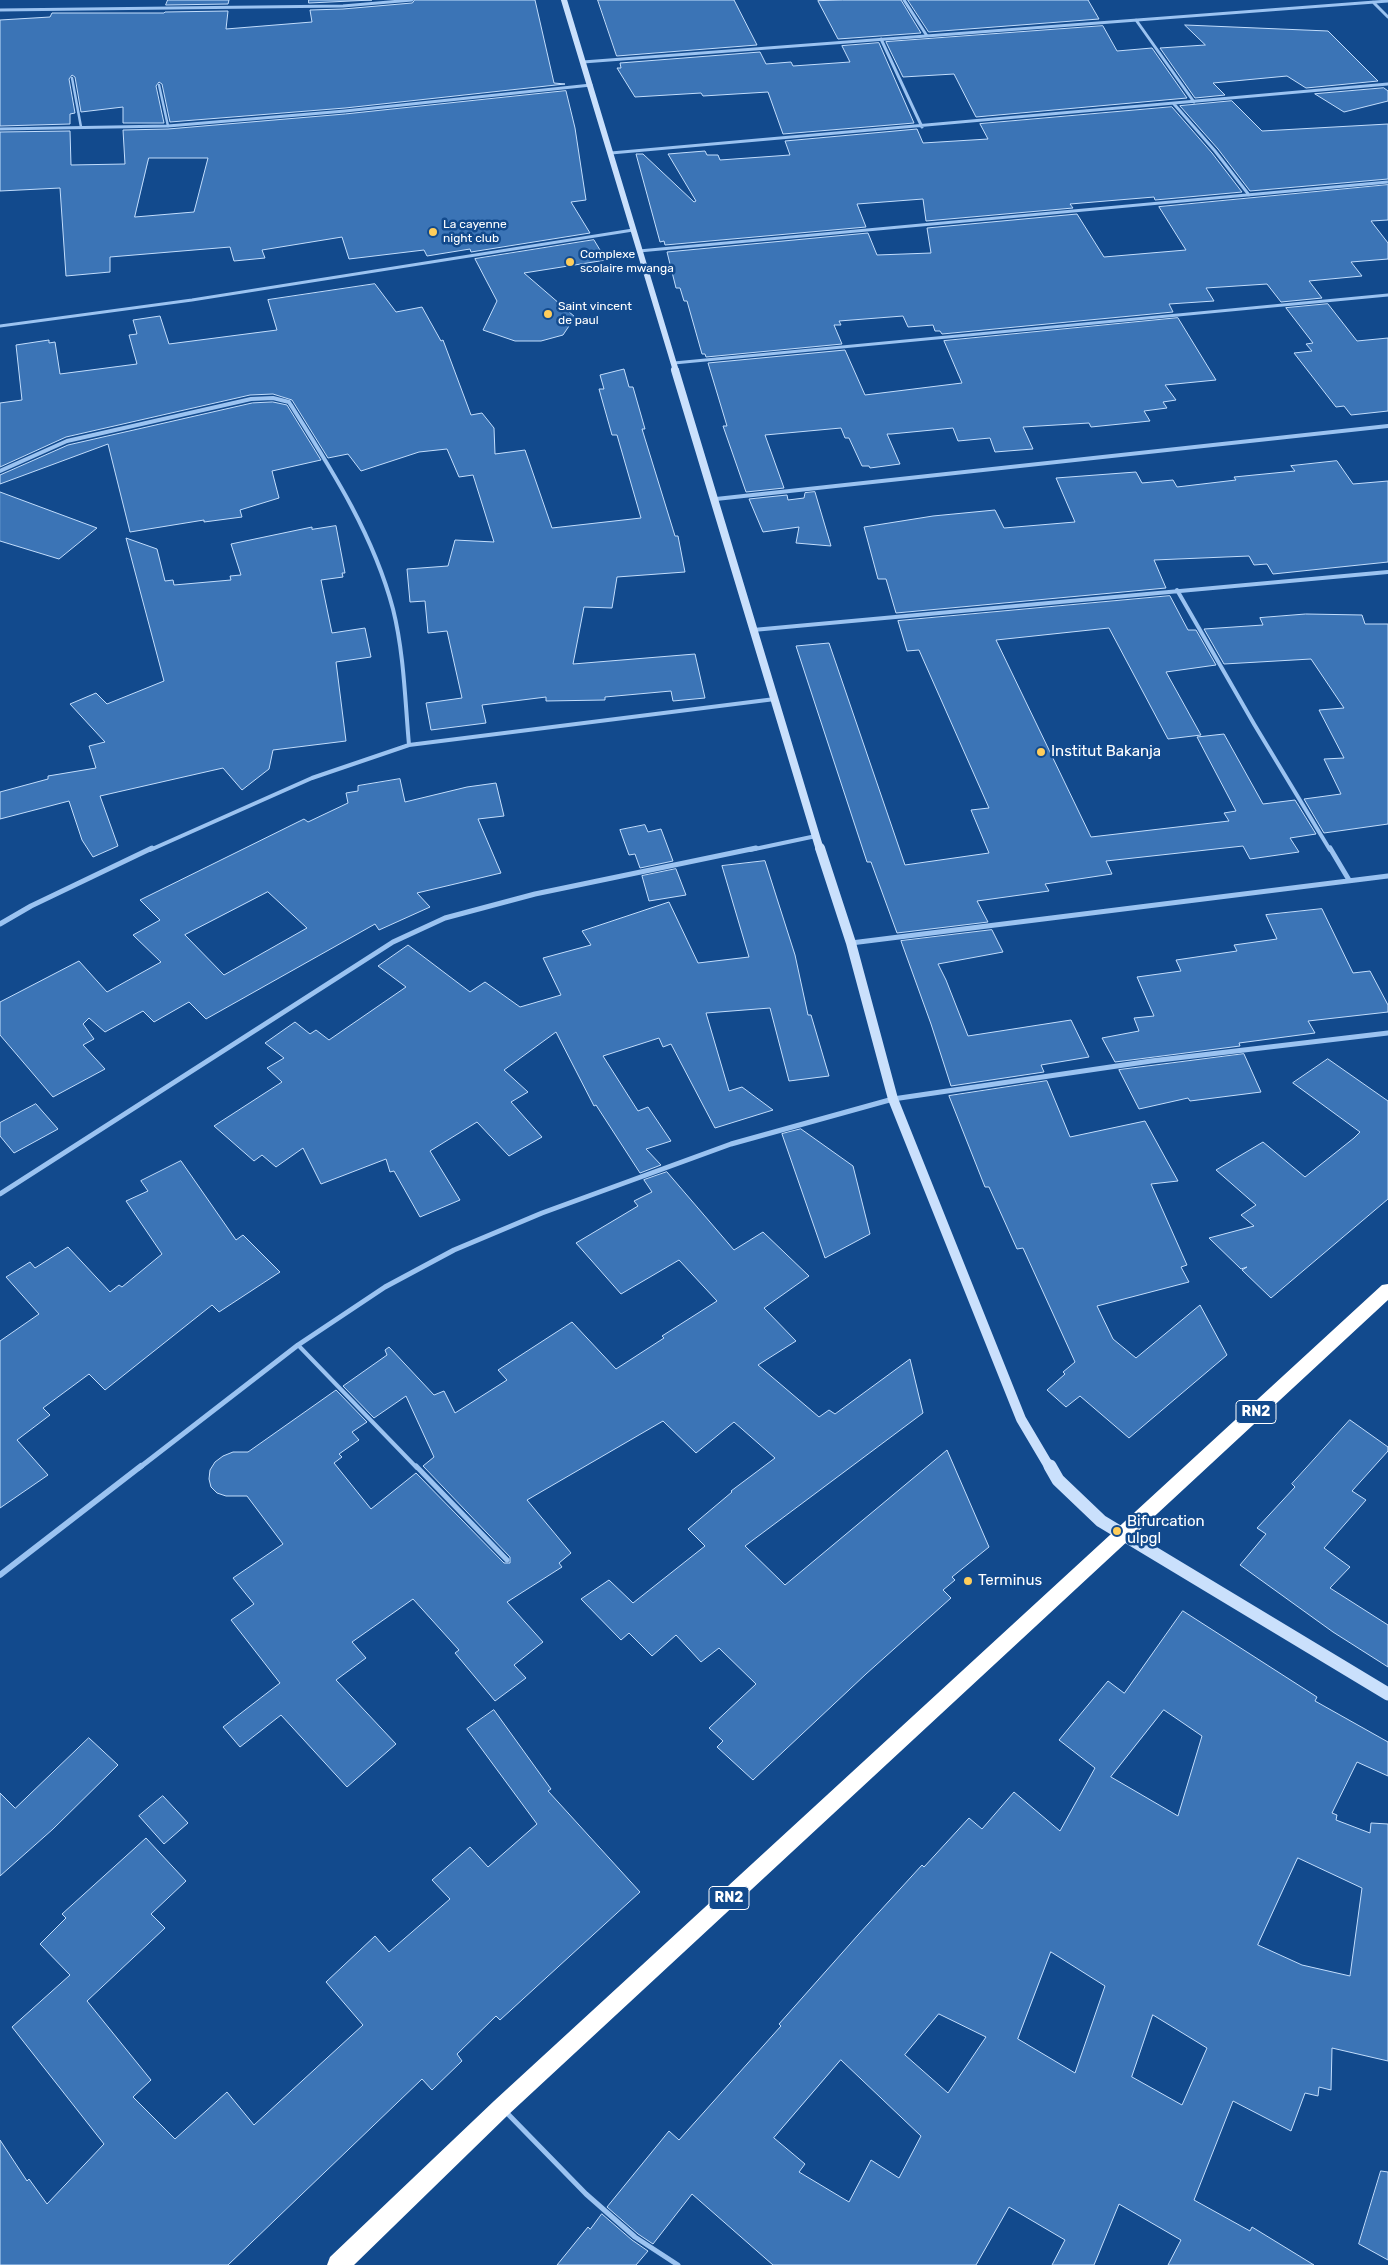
<!DOCTYPE html>
<style>
body{margin:0}
canvas{display:block;background:#124a8d}
</style>
<canvas width="1388" height="2265"></canvas>
<script>
const ctx = document.querySelector('canvas').getContext('2d');
ctx.lineJoin = 'round';
function fillPath(path, color) { ctx.fillStyle = color; ctx.fill(path, 'evenodd'); }
function trace(path, color, width, dash) { ctx.strokeStyle = color; ctx.lineWidth = width; ctx.lineCap = dash ? 'butt' : 'round'; ctx.setLineDash(dash || []); ctx.stroke(path); }
function label(font, color, halo, rows, align = 'center') {
  ctx.font = font + ' Rubik,sans-serif'; ctx.lineWidth = 5; ctx.setLineDash([]); ctx.textBaseline = 'middle'; ctx.strokeStyle = halo; ctx.fillStyle = color; for (const [text, x, y, turn = 0] of rows) {
    ctx.save(); ctx.translate(x, y); ctx.rotate((+turn || 0) * Math.PI / 180); ctx.textAlign = isNaN(turn) ? turn : align; if (halo) ctx.strokeText(text, 0, 0); ctx.fillText(text, 0, 0); ctx.restore();
  }
}
const building = new Path2D(`
 M168,0H229L228,4L166,5Z
 M309,0H372L309,3Z
 M415,0H535L554,83L565,84L345,108L170,122L162,84L159,82L156,86L164,123H123V107L81,112L75,77L72,75L69,79L75,113L70,114V124L0,126V20L50,17L52,13H164L165,12L228,11L226,29L312,22L310,10L343,9L412,3Z
 M598,0H734L757,45L617,56Z
 M843,0H901L921,33L838,39L818,1Z
 M908,0H1088L1099,19L929,32Z
 M1185,25L1328,31L1378,81L1306,88L1287,76L1213,83L1225,95L1195,98L1160,48L1205,45Z
 M1103,26L1117,51L1152,48L1187,98L976,117L954,74L903,77L886,42Z
 M879,43L914,123L783,134L768,92L703,96L701,93L635,97L617,68H621L620,63L760,52L766,64L791,62L793,66L850,62L842,46Z
 M1384,88L1388,91V101L1344,112L1315,94Z
 M566,91L575,128L586,200L571,202L590,233L471,252L470,249L427,256L424,250L349,259L342,237L262,250L265,258L234,261L230,247L110,257V272L66,276L60,188L0,191V132L70,131L71,165L125,164L123,130L168,129L345,114ZM149,158H208L194,212L135,217Z
 M1232,101L1262,131L1388,124V179L1250,191L1218,149L1180,106Z
 M1172,107L1212,153L1242,192L1155,200L1154,197L1070,204L1073,208L926,221L923,199L857,204L866,227L665,245L664,241L660,242L636,154H643L694,202L696,201L668,154L705,151L707,155H718L720,160L790,155L785,141L917,129L923,143L988,139L980,124Z
 M1388,185V220L1371,221L1388,243V259L1351,262L1362,276L1309,281L1322,298L1281,302L1267,284L1206,288L1214,301L1169,304L1173,312L942,334L940,331H935L933,325L908,327L903,316L839,321L841,325H834L842,344L706,357L705,354H702L687,301H684L680,288H676L667,252L868,233L877,255L931,253L927,228L1077,214L1104,257L1186,250L1159,207Z
 M594,240L606,260L524,273L575,317L563,335L541,341H515L483,330L497,301L475,259Z
 M375,284L396,312L422,307L441,341L443,340L471,415L482,413L494,428L495,454L525,450L552,528L641,518L617,435H612L599,389H604L600,375L624,369L629,387H633L645,429H642L675,536H678L685,572L617,577L612,608L584,607L573,664L695,654L705,698L673,701L671,691L605,697V700L546,701V697L482,705L486,723L431,730L426,703L462,698L447,631L428,633L425,601L410,602L407,569L448,566L455,540L494,542L473,475L459,477L447,449L419,452L361,471L348,454L328,458L292,400L273,394L250,395L66,437L0,467V403L22,400L16,345L49,340V343L55,342L60,374L137,364L129,335L137,334L133,320L160,316L169,344L277,330L268,300Z
 M1328,304L1357,341L1388,338V411L1351,415L1344,406L1336,407L1294,353L1312,351L1306,344L1313,343L1286,308Z
 M1178,318L1216,380L1165,385L1176,400L1163,402L1167,408L1144,411L1150,421L1091,427L1089,423L1023,427L1033,449L995,452L990,438L958,441L953,428L891,434H887L900,464L870,468L869,466H862L849,438H845L841,428L765,435L784,488L746,492L723,426H727L708,363L845,350L865,395L962,383L944,341Z
 M273,402L287,405L321,460L272,471L279,498L240,510L242,517L204,522V520L130,532L108,444L0,484V475L68,445L252,403Z
 M1337,461L1353,484L1388,481V562L1273,574L1267,564L1254,565L1249,556L1154,560L1166,588L896,613L886,579H878L864,527L933,516L995,510L1004,528L1075,522L1056,478L1136,472L1142,483L1173,480L1177,487L1236,480L1234,477L1295,471L1291,466Z
 M0,492L97,528L59,559L0,541Z
 M815,492L831,546L796,543L799,527L763,532L749,499L787,495L788,500L804,498L805,493Z
 M336,526L345,573H342L343,577L321,580L332,633L365,628L371,657L336,662L346,741L273,750L269,769L242,790L223,768L100,796L118,846L93,857L82,840L69,801L0,819V792L48,779V776L96,768L89,746L105,742L70,704L96,693L107,704L164,681L126,538L157,549L165,581L173,580L174,585L231,580L230,576L241,575L231,544L312,527V529Z
 M1170,596L1188,630H1196L1216,665L1166,672L1201,735L1168,739L1109,628L996,640L1091,837L1229,821L1224,813L1236,811L1197,737L1224,734L1263,804L1295,800L1316,834L1290,838L1299,852L1250,859L1243,846L1106,861L1112,874L1045,884L1049,891L977,901L988,922L897,933L871,862H867L796,646L829,643L905,865L989,853L971,810L989,808L919,650L907,651L898,621Z
 M1306,614L1362,615L1365,624H1388V824L1324,833L1304,799L1341,794L1324,759L1344,758L1319,710L1344,708L1311,659L1224,664L1204,629L1263,625L1260,618Z
 M400,779L405,802L467,787L496,783L504,816L478,819L501,873L417,893L430,907L379,930L375,924L206,1019L189,1002L154,1022L143,1011L105,1032L89,1018L83,1024L94,1039L83,1045L105,1069L53,1097L0,1035V1002L79,961L107,992L161,962L133,935L160,920L140,900L304,819L308,822L348,803L346,793L358,791V786ZM268,892L307,928L224,975L185,935Z
 M645,825L648,832L661,829L673,861L640,868L635,854L629,855L620,830Z
 M765,861L795,955L808,1015H811L829,1076L789,1081L770,1008L706,1013L729,1091L742,1087L773,1110L715,1128L671,1044L663,1047L659,1038L603,1056L638,1111L648,1107L671,1141L646,1149L661,1165L640,1173L596,1105L594,1106L556,1032L504,1070L528,1092L511,1102L542,1137L509,1156L477,1122L430,1151L460,1200L420,1217L394,1171L390,1172L386,1159L321,1184L303,1148L276,1167L262,1155L254,1161L214,1126L282,1082L267,1068L284,1058L265,1043L295,1022L310,1034L316,1030L329,1040L406,987L378,966L408,945L470,992L485,982L520,1007L561,995L543,958L591,945L582,931L669,902L698,963L749,957L722,866Z
 M676,869L686,895L649,901L642,876Z
 M1322,909L1353,973L1370,971L1388,1005V1012L1308,1021L1315,1033L1239,1043L1240,1046L1115,1062L1102,1038L1139,1031L1134,1018L1154,1016L1137,977L1181,971L1176,960L1237,951L1234,945L1277,939L1266,915Z
 M992,930L1003,952L938,964L946,980L968,1036L1071,1020L1089,1057L1041,1065L1044,1072L951,1086L931,1024L901,941Z
 M1244,1054L1261,1092L1190,1101L1188,1098L1139,1109L1119,1070Z
 M1328,1059L1388,1101V1199L1271,1298L1242,1270L1247,1267L1241,1269L1209,1238L1254,1226L1241,1215L1256,1205L1216,1170L1263,1142L1305,1177L1354,1138L1360,1132L1293,1083Z
 M1047,1081L1070,1137L1145,1121L1178,1181L1151,1184L1187,1265L1181,1267L1189,1282L1097,1306L1113,1339L1136,1358L1200,1305L1227,1355L1129,1438L1080,1396L1066,1407L1047,1390L1065,1374L1063,1372L1075,1362L1023,1248L1017,1249L989,1187H985L949,1096Z
 M36,1104L58,1129L14,1153L0,1136V1123Z
 M801,1129L853,1166L870,1234L825,1258L782,1134Z
 M181,1161L236,1240L243,1235L280,1272L219,1312L212,1305L105,1390L89,1374L43,1408L50,1415L17,1440L48,1475L0,1508V1341L39,1314L6,1277L30,1262L35,1268L68,1247L110,1292L119,1285L122,1287L162,1254L126,1201L148,1191L141,1181Z
 M667,1172L734,1250L763,1232L809,1276L764,1308L796,1341L758,1365L819,1417L829,1410L835,1414L910,1359L923,1413L745,1546L785,1585L947,1450L989,1547L952,1577L955,1580L943,1590L951,1598L866,1674L753,1780L717,1747L723,1741L709,1728L756,1684L719,1648L701,1662L676,1635L652,1656L629,1633L621,1640L581,1599L609,1580L633,1603L705,1546L688,1529L732,1492L731,1491L775,1458L734,1422L696,1453L663,1421L527,1500L571,1553L559,1563L562,1567L507,1602L543,1642L514,1665L526,1678L495,1701L455,1653L459,1650L413,1599L352,1642L366,1658L336,1680L396,1744L347,1787L281,1715L240,1747L223,1727L280,1683L231,1620L254,1604L233,1578L283,1544L247,1496H226L217,1493L211,1487L209,1479L210,1470L215,1462L223,1456L233,1452H248L336,1390L367,1422L352,1432L359,1440L339,1454L342,1457L334,1463L371,1509L416,1473L504,1563H510V1557L423,1466L434,1457L406,1396L374,1418L343,1386L387,1355L385,1350L389,1347L434,1395L444,1391L455,1413L507,1380L498,1370L572,1322L616,1369L664,1338L662,1336L717,1301L679,1260L621,1294L576,1243L638,1206L634,1201L652,1192L644,1180Z
 M1350,1420L1388,1447V1451L1352,1491L1366,1500L1324,1548L1350,1567L1330,1588L1388,1625V1667L1333,1632L1240,1565L1266,1534L1257,1528L1295,1487L1292,1484Z
 M1183,1611L1317,1697L1315,1701L1388,1742V1776L1357,1762L1332,1813L1337,1815L1336,1820L1370,1833L1371,1823L1388,1824V2061L1332,2048L1331,2090L1319,2087L1318,2096L1305,2093L1291,2131L1233,2101L1194,2200L1250,2231L1252,2227L1314,2265H1168L1181,2240L1119,2204L1094,2265H1052L1065,2240L1009,2207L976,2265H773L692,2194L653,2244L638,2234L607,2207L669,2131L679,2140L781,2026L779,2024L858,1935L922,1865L924,1867L969,1818L982,1829L1014,1792L1060,1831L1095,1768L1059,1740L1108,1681L1124,1693ZM1164,1710L1202,1736L1178,1816L1111,1777ZM1298,1858L1362,1888L1350,1976L1302,1965L1258,1945ZM1051,1952L1105,1986L1075,2073L1018,2039ZM939,2014L986,2037L948,2093L905,2055ZM1153,2015L1207,2048L1182,2105L1132,2077ZM841,2060L921,2136L899,2178L871,2160L849,2202L799,2172L805,2164L774,2138Z
 M494,1710L551,1789L548,1791L640,1892L500,2020L496,2016L457,2054L462,2061L432,2090L422,2079L228,2265H0V2140L27,2181L29,2179L47,2204L104,2144L12,2027L70,1975L40,1944L66,1918L62,1914L146,1838L186,1881L151,1914L165,1928L87,2001L151,2080L133,2097L175,2139L227,2092L254,2125L363,2025L326,1982L375,1936L389,1952L450,1899L432,1880L470,1847L488,1867L537,1824L467,1729Z
 M89,1738L118,1765L53,1829L0,1876V1793L15,1808Z
 M163,1796L188,1823L164,1844L139,1816Z
 M1381,2171L1388,2172V2260L1359,2244Z
 M602,2214L632,2240L648,2251L636,2265H557L588,2227L590,2229Z`);
const laneFar2 = new Path2D(`
 M72,78L81,127
 M159,85L168,126`);
const laneFar1 = new Path2D(`
 M298,1345L417,1468`);
const lane = new Path2D(`
 M416,1466L507,1560
 M505,2111L586,2194L635,2237L678,2265`);
const streetFar3 = new Path2D(`
 M904,0L927,36
 M1373,2L1388,17
 M0,10L343,6L412,0
 M1136,20L1194,102
 M881,39L922,127
 M583,62L1388,1
 M1174,104L1215,151L1249,195
 M0,129L168,126L345,111L591,85
 M611,153L1388,84
 M639,251L1388,182
 M0,326L192,300L633,230
 M674,363L1388,295`);
const streetFar2 = new Path2D(`
 M0,471L67,441L251,399L273,398L289,402C330,467 373,533 393,609C404,653 405,700 409,745
 M716,499L1388,426
 M1177,590L1254,724L1330,850
 M753,630L1388,572
 M150,850L312,778L409,745L775,699
 M750,850L816,836`);
const streetFar1 = new Path2D(`
 M1330,848L1349,880
 M0,924L31,906L152,848
 M851,943L1388,876
 M0,1194L393,942L445,918L535,894L756,848
 M139,1468L298,1345L385,1287L454,1250L542,1213L731,1144L893,1099L1151,1061L1388,1033`);
const street = new Path2D(`
 M0,1575L141,1466`);
const secondaryFar3 = new Path2D(`
 M564,0L676,371`);
const secondaryFar2 = new Path2D(`
 M675,370L820,850`);
const secondaryFar1 = new Path2D(`
 M820,848L851,943L893,1099L1021,1419L1050,1468`);
const secondary = new Path2D(`
 M1050,1466L1058,1480L1101,1521L1388,1694`);
const highway = new Path2D(`
 M1388,1284V1300L508,2115L354,2265H327L330,2257L494,2101L1382,1285Z`);
const markers = [
 [433,232,5,"#ffcd5b"],
 [570,262,5,"#ffcd5b"],
 [548,314,5,"#ffcd5b"],
 [1041,752,5,"#ffcd5b"],
 [1117,1531,5,"#ffcd5b"],
 [968,1581,5,"#ffcd5b"]
];
const farPoinames = [
 ["La cayenne",443,225],
 ["night club",443,239],
 ["Complexe",580,255],
 ["scolaire mwanga",580,269],
 ["Saint vincent",558,307],
 ["de paul",558,321]
];
const shields = [
 [1256,1412,40],
 [729,1898,40]
];
const shieldNames = [
 ["RN2",1256,1412],
 ["RN2",729,1898]
];
const poiNames = [
 ["Institut Bakanja",1051,752],
 ["Bifurcation",1127,1522],
 ["ulpgl",1127,1539],
 ["Terminus",978,1581]
];
fillPath(building, '#3b74b6');
trace(building, '#c2ddfc', 1);
trace(laneFar2, '#9bc3f1', 2.5);
trace(laneFar1, '#9bc3f1', 4);
trace(lane, '#9bc3f1', 5);
trace(streetFar3, '#9bc3f1', 3);
trace(streetFar2, '#9bc3f1', 4);
trace(streetFar1, '#9bc3f1', 5);
trace(street, '#9bc3f1', 6);
trace(secondaryFar3, '#cae0fc', 6);
trace(secondaryFar2, '#cae0fc', 8);
trace(secondaryFar1, '#cae0fc', 10);
trace(secondary, '#cae0fc', 13);
fillPath(highway, '#fff');
for (const [x, y, r, color] of markers) { const dot = new Path2D(); dot.arc(x, y, r, 0, 2 * Math.PI); ctx.fillStyle = color; ctx.fill(dot); trace(dot, '#124a8d', 2); }
label('12px', '#fff', '#124a8d', farPoinames, 'left');
for (const [x, y, w] of shields) { const box = new Path2D(); box.roundRect(x - w / 2, y - 11.5, w, 23, 4); ctx.fillStyle = '#124a8d'; ctx.fill(box); trace(box, '#fff', 1); }
label('bold 14px', '#fff', null, shieldNames);
label('15px', '#fff', '#124a8d', poiNames, 'left');
</script>
